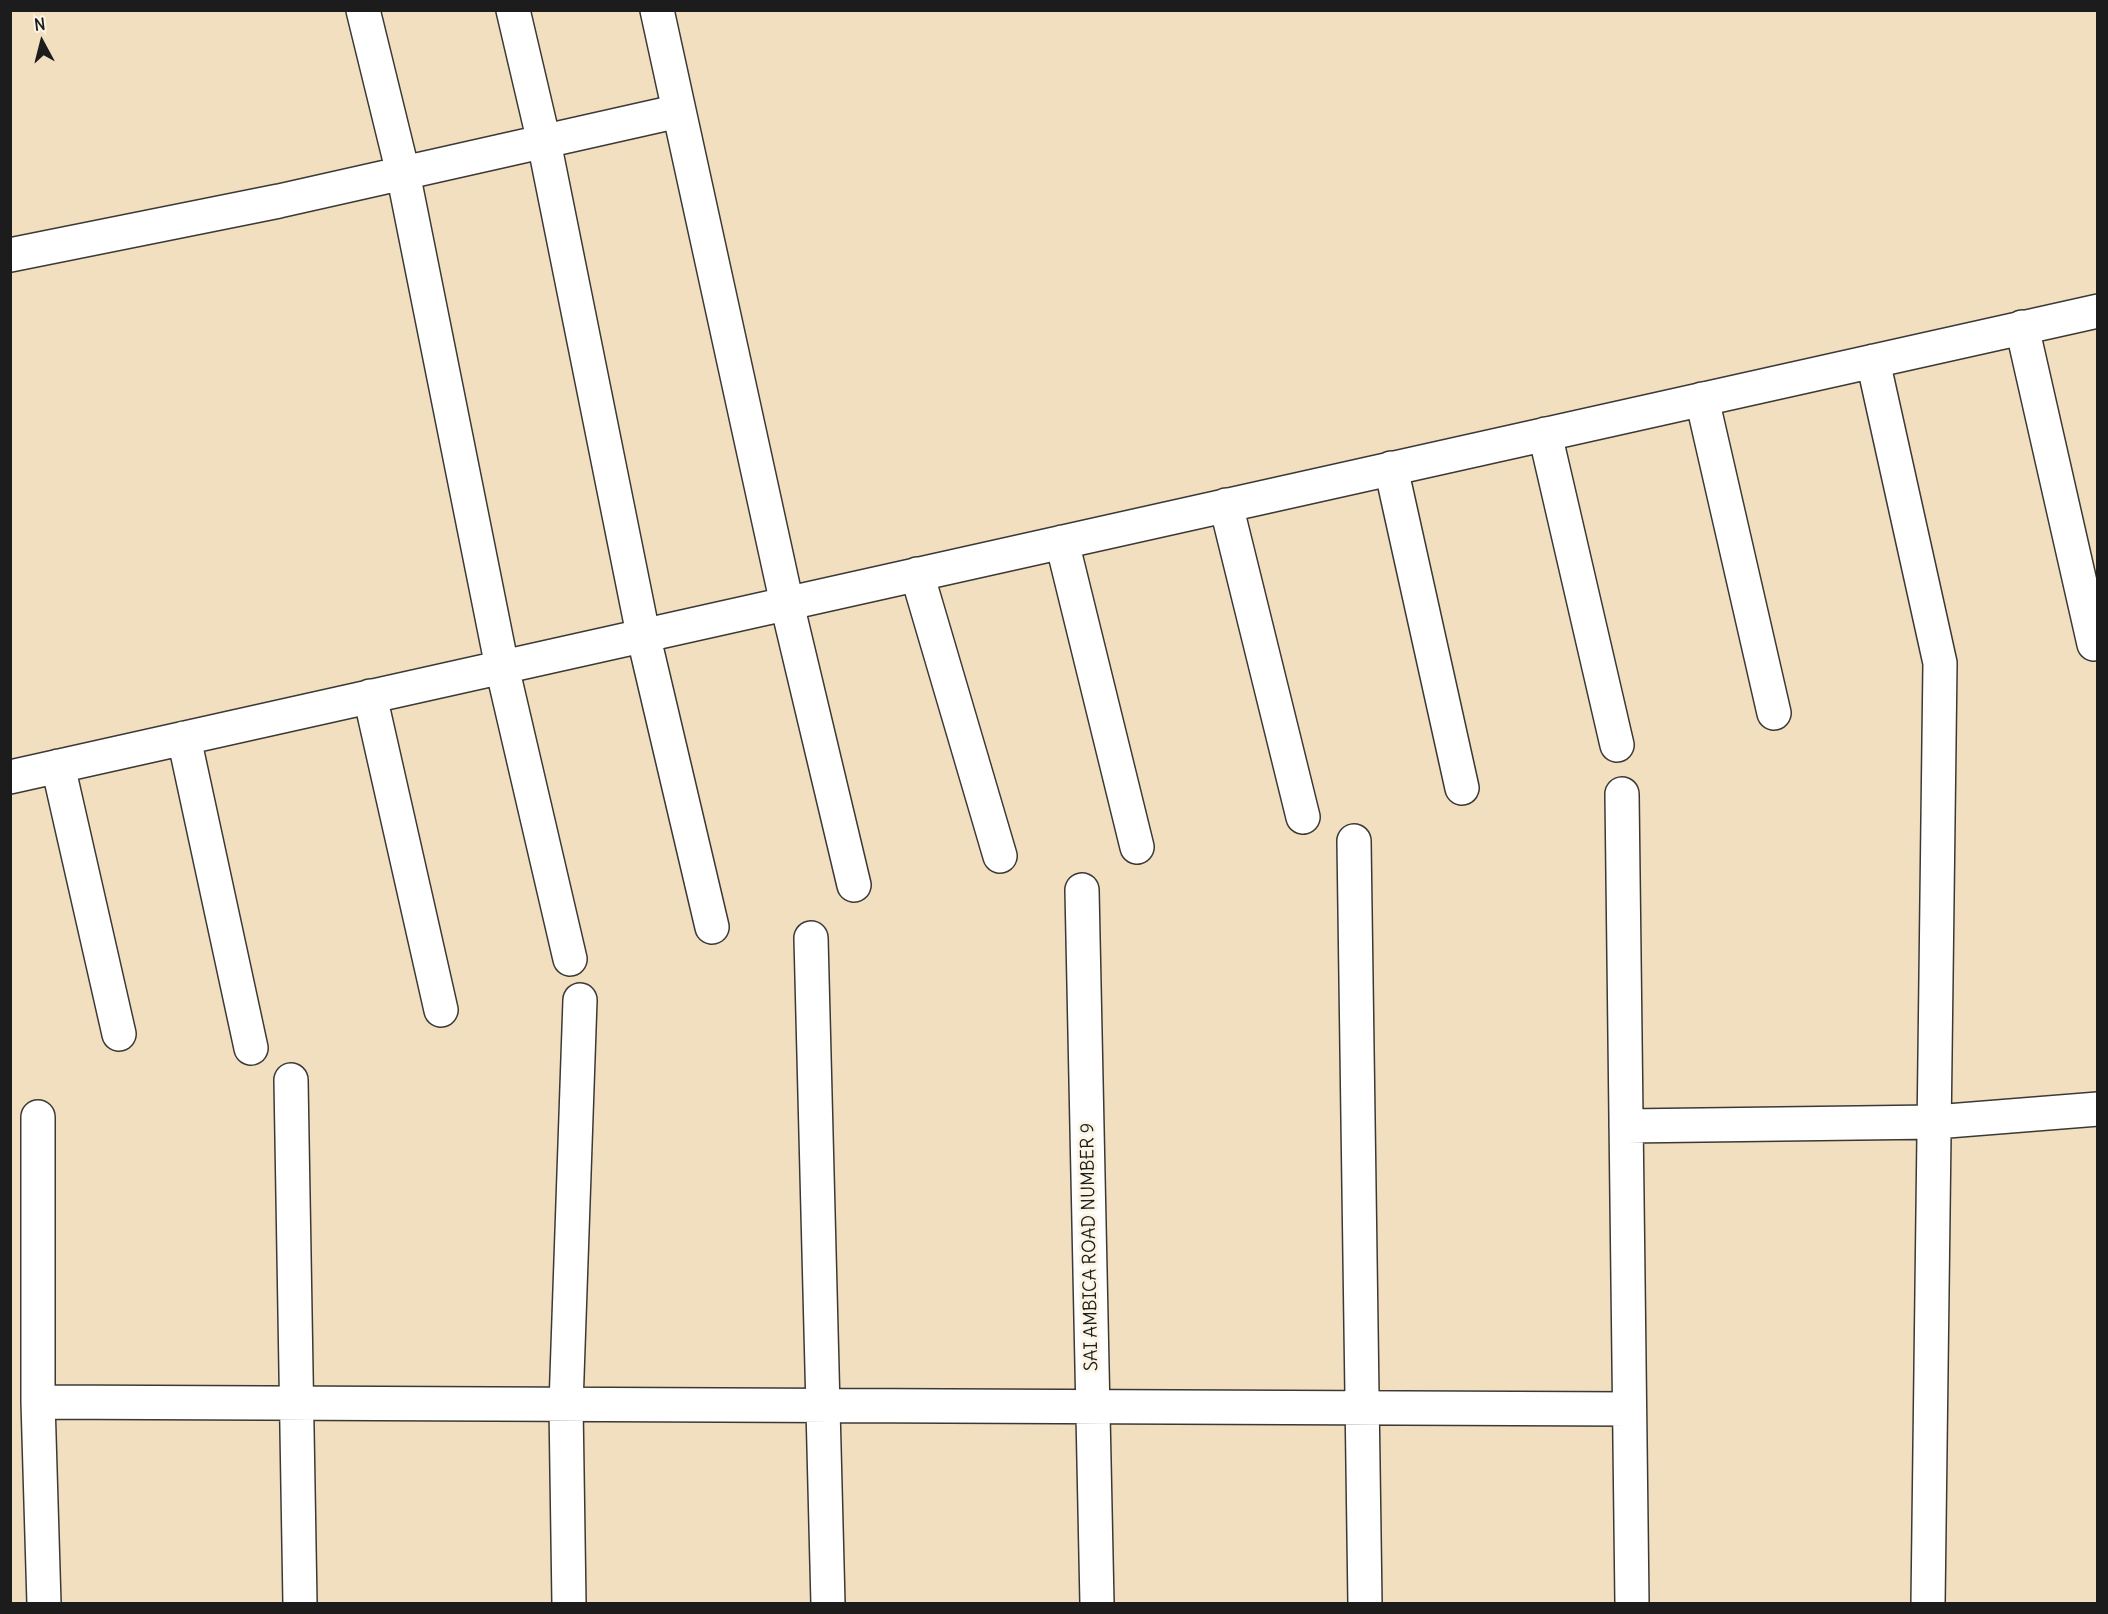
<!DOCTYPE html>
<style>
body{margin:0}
#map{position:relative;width:2108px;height:1614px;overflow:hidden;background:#f2dfc0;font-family:Delius,sans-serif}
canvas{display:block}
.frame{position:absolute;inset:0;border:12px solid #1c1c1c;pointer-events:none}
.north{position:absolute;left:12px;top:12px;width:60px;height:60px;-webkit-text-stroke:4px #fcf5e5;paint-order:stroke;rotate:353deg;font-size:16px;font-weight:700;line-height:24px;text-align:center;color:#1c1c1c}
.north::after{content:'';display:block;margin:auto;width:21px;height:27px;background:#1c1c1c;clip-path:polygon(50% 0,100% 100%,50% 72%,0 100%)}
</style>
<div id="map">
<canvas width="2108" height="1614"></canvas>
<div class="frame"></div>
<div class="north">N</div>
</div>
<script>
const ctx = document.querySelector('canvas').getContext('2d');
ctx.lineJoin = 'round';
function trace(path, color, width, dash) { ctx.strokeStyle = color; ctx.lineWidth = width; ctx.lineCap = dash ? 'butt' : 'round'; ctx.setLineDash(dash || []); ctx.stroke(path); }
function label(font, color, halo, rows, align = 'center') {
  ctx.font = font + ' Delius,sans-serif'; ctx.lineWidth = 6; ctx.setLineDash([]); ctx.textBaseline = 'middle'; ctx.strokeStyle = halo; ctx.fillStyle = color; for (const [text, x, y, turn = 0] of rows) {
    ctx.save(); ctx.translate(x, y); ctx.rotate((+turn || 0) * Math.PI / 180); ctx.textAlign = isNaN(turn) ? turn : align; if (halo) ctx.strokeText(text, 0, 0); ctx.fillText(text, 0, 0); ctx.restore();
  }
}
const minor = new Path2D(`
 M363,10L403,173L502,667L570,959
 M513,10L544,142L643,634L712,927
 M657,10L787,604L854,885
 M10,255L279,201L679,111
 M2022,327L2094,644
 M1873,361L1940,663L1928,1604
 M1702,399L1774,713
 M1545,434L1617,745
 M1391,468L1462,788
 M1226,505L1303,817
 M1062,542L1137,847
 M917,574L1000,856
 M370,696L441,1010
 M184,738L251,1048
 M58,766L119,1034
 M10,777L2098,311
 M1622,794L1632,1604
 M1354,841L1365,1604
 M1082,890L1097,1604
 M811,938L828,1604
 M291,1080L300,1604
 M38,1117V1402L44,1604
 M1626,1126L1935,1122L2098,1109
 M38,1402L1629,1409
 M569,1604L566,1405L580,1000`);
const streetNames = [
 ["SAI AMBICA ROAD NUMBER 9",1090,1247,-91]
];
trace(minor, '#3c3935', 36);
trace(minor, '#fff', 33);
label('18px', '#1c1c1c', '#fcf5e5', streetNames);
</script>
